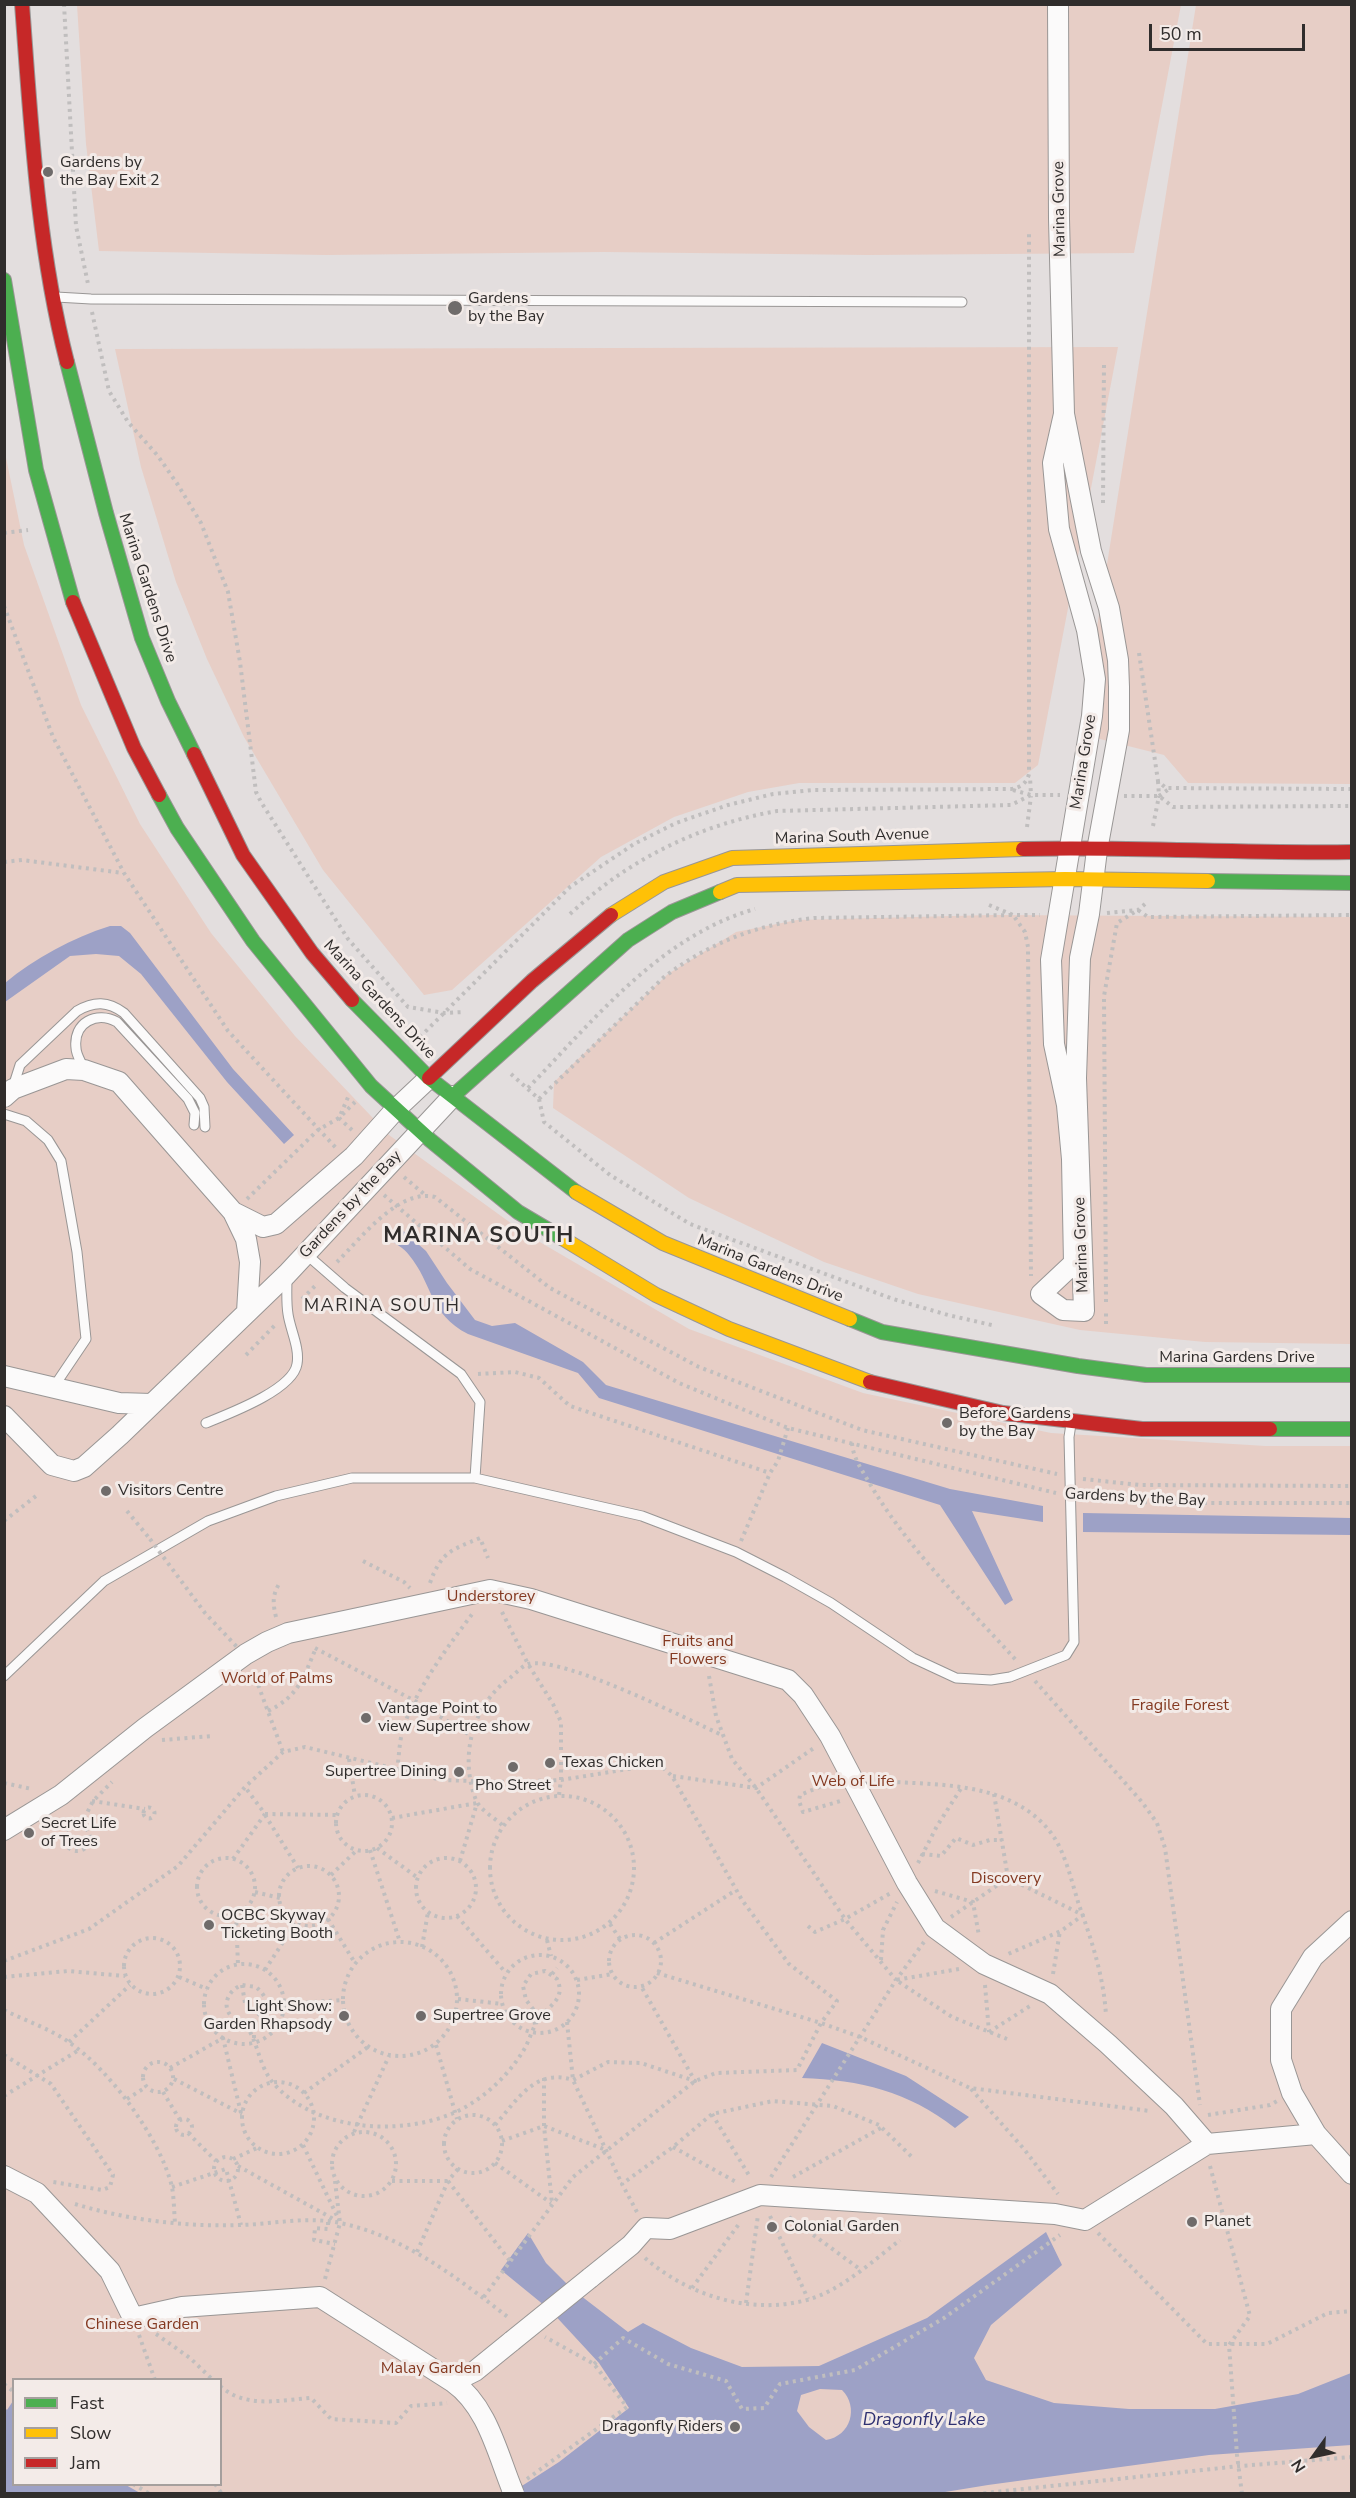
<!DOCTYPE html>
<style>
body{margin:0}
#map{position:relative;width:1356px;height:2498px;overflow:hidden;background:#e3dede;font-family:"Nunito Sans",sans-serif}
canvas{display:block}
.frame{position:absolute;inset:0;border:6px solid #302d2c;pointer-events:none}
.legend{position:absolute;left:12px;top:2378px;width:210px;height:108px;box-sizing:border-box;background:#f3ebe8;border:2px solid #a59f9d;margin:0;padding:8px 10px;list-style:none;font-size:18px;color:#302d2c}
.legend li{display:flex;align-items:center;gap:12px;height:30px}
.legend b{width:30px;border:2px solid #a59f9d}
.north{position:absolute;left:1284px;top:2426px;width:60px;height:60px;-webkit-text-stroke:4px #f3ebe8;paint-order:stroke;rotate:237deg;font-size:16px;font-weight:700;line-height:24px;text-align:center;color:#302d2c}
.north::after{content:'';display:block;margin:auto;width:21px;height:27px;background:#302d2c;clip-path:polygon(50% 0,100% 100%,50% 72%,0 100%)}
.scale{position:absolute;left:1149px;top:24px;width:156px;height:27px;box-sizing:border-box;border:3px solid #302d2c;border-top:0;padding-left:8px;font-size:18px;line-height:21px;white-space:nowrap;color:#302d2c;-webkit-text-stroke:4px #f3ebe8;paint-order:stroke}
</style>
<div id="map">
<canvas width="1356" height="2498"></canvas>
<div class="frame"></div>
<ul class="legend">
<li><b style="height:8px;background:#4caf50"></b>Fast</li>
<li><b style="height:8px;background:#ffc107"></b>Slow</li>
<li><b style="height:8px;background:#c62828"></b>Jam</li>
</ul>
<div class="north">N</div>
<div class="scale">50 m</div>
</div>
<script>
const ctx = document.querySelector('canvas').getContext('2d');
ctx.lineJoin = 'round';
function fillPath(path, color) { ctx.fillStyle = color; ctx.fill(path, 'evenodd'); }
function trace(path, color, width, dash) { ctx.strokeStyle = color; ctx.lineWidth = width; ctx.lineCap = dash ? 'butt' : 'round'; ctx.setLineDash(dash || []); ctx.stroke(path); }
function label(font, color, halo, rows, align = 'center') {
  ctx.font = font + ' "Nunito Sans",sans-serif'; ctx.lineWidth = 6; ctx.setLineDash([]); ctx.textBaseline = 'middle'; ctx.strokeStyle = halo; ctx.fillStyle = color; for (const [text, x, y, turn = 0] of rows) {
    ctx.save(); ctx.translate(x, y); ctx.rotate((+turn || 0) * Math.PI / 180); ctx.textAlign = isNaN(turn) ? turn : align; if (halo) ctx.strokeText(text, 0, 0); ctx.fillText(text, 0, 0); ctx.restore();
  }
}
const green = new Path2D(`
 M77,5H1181L1134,253L868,255L604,252L326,255L99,251L86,144Z
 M1196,5H1351V784L1188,783L1164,755L1080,734Z
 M1118,347L1038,765L1015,783H799L748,792L674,817L601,857L452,990L424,995L323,870L244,737L207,659L176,582L141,467L115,349Z
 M4,448L24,545L81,705L140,824L211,933L295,1036L389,1135L526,1234L689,1329L863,1393L1051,1433L1266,1446H1351V2493H5ZM14,2380H220V2484H14Z
 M993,915L1351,917V1344L1205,1342L1080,1330L918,1294L824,1262L689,1198L553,1108L554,1082L668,974L736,932L797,920Z`);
const water = new Path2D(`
 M110,926H121L130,933L233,1069L294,1135L284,1144L227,1082L141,974L119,956L96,954L70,956L5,1002V983C35,958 72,938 110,926Z
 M400,1228L426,1251L447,1283L475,1320L492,1326L515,1323L583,1362L606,1385L950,1489L1043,1506V1522L972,1511L1013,1600L1005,1605L940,1505L599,1398L578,1373L468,1334C429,1314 433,1284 409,1255C404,1248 394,1243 387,1238Z
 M1083,1513L1351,1518V1535L1083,1532Z
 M822,2043L906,2076L969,2117L955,2128C907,2091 861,2080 802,2078Z
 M1046,2232L1062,2265L991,2325L974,2358L986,2380L1054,2403L1129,2409H1215L1298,2394L1351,2373V2445L1209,2455L988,2485L939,2493H511L559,2462L629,2408L599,2363L550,2310L501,2270L528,2233L546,2263L572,2289L628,2332L643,2323L691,2348L742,2367L819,2366L927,2318ZM820,2389L842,2390C859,2407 851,2436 826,2440L809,2427L797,2411L801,2395Z
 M13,2401L14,2484L126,2485L140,2493H5V2408L7,2410Z`);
const path = new Path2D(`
 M64,4L76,226L88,284
 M92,312L109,391L128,422L158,456L178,485L201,523L228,592L240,662L256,792L261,802L348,939L408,1007L444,1013L464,1012
 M1103,503L1104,363
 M4,533L28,530
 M4,606L53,737L124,873L228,1031L336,1148
 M1139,653L1158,781L1166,788L1352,789
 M1158,781L1159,796L1169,789
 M1013,790L1031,795L1030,777
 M1124,796H1159L1173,807L1352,806
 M1153,826L1159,796
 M1027,827L1031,796
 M4,862L22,860L123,873
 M989,905L1013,915H1040
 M1107,913L1138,910L1145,904
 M570,914C628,860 698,825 777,811L1011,805L1031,795H1060
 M420,1037L570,887L634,844L676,823L728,805L773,794L814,790L1011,789C1020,788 1027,783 1029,774V231
 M511,1074L539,1099L544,1122L610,1175L690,1224L893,1299L948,1315L996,1326
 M528,1088C594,1020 660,936 755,909
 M539,1099L664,977C709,943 758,924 814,918L1013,915L1025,932L1028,947L1031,1276
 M352,1130L339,1118L355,1102
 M404,1177L424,1194
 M384,1195L470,1269L679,1383L788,1428L1056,1493
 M247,1199L318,1130L339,1118L349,1095
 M337,1262C361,1238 399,1188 435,1197L550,1288L699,1367L862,1430L1057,1474
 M302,1299L316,1285
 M1106,1302L1104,996L1117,923L1138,910L1148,917L1352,915
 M1106,1324V1309
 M246,1355L277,1323
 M478,1374L515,1372L539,1378L570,1406L770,1473
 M852,1443C853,1458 862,1470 870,1484C909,1550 965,1604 1016,1660
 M1083,1479L1140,1485L1352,1486
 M1084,1498L1157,1503H1352
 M127,1511L150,1539
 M4,1521L36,1496
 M741,1541L770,1473L778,1461L788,1428
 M363,1561L404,1582L410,1588
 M430,1583C441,1552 451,1550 480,1538L488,1558
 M502,1612L528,1664L553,1704L561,1722V1780L559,1795
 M276,1617C273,1604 272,1596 279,1584
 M315,1648L415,1701L470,1735
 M253,1671L283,1752
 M709,1676L716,1716L732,1759L756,1788L845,1919L896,1980
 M1035,1681L1142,1802L1157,1823L1165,1848L1200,2105
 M268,1711C299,1696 303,1678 316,1648
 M162,1740L212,1736
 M349,1759L355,1796
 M397,1770C399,1758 399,1745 402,1733C412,1694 449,1645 473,1613
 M673,1776L756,1788L814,1748
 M834,1781L800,1795L799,1801L803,1812L844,1800
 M875,1781C933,1785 1006,1780 1048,1829C1065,1849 1071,1880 1079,1905C1092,1941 1104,1978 1106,2016
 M4,1783L32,1789
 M994,1794L1008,1878
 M336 1823a28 28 0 1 1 56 0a28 28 0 1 1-56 0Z
 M490 1868a72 72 0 1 1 144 0a72 72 0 1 1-144 0Z
 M92,1801L145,1809
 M143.5 1813a5.5 5.5 0 1 1 11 0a5.5 5.5 0 1 1-11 0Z
 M265,1814L338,1815
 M265,1815L298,1868
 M392,1818L477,1803
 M64 1838a13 13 0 1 1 26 0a13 13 0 1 1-26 0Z
 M81,1825L93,1801L112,1782
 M502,1825C495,1818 480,1810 476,1800C459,1757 472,1705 510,1678C515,1674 522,1666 528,1664C561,1655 689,1720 724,1736
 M377,1848L418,1878
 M370,1850L400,1942
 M922,1854L941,1856L956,1838L973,1845L990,1840H1002
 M197 1887a29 29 0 1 1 58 0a29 29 0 1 1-58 0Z
 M416 1888a30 30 0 1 1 60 0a30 30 0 1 1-60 0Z
 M233,1859L265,1814L245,1787
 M460,1861L477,1803
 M918,1863L937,1826L962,1787
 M279 1896a30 30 0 1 1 60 0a30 30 0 1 1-60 0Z
 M331,1875L357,1850
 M1008,1878L1083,1915L1061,1931L1008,1954
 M935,1891L973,1902L979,1936
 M255,1892L280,1898
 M236,1915L238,1965
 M457,1916L506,1973
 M951,1917L1008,1878
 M328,1919L355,1963
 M610,1924L620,1939
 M808,1926L815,1932L845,1919L891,1893
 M609 1961a26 26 0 1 1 52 0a26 26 0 1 1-52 0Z
 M124 1966a28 28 0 1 1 56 0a28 28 0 1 1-56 0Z
 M547,1940L551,1956
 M343 1999a57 57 0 1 1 114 0a57 57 0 1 1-114 0Z
 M654,1943L736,1890
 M422,1947L428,1912
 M501 1994a39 39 0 1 1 78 0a39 39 0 1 1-78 0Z
 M881,1960L883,1930L897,1902
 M4,1961L89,1929L178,1866L245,1787L283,1752L305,1747L442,1780L499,1782L561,1780L659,1764L672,1776L742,1900L789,1964L837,2001L821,2023L797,2070L716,2073L695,2081L573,2177L483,2298
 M204 2004a40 40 0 1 1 80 0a40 40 0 1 1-80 0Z
 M959,1969L896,1980L952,2017L1007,2039
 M265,1970L296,1922
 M657,1973L821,2023L860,2037L970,2088L1150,2111
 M552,1974L557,1968
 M1053,1974L1060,1931
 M4,1977L68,1971L125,1976
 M179,1977L207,1989
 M577,1980L612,1974
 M242,1985L245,2003
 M985,1985L989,2032
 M458,1999L503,2004
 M284,2004L343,2000
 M4,2010C26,2021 51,2029 70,2043C110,2070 161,2140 172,2187C174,2198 174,2211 175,2223
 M567,2022L573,2080L622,2184
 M989,2032L1030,2006
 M69,2042L130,1985
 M436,2045L457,2119
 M4,2055L51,2084L113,2175L110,2187L102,2190L53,2182
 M143 2077a15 15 0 1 1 30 0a15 15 0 1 1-30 0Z
 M170,2068L223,2038L241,2113
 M544,2078V2126L552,2203
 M174,2079L242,2114
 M242 2118a36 36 0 1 1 72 0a36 36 0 1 1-72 0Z
 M971,2089L1024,2149L1058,2194
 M163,2092L180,2120
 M304,2093L368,2047
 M4,2096L79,2050
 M127,2099L146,2087
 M712,2114L750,2177
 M444 2144a29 29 0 1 1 58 0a29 29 0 1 1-58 0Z
 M1208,2115L1270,2105L1277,2101
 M176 2127a8 8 0 1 1 16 0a8 8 0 1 1-16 0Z
 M495,2125C518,2099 535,2068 573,2080L608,2062L641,2063L695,2081L641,1986
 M332 2164a32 32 0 1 1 64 0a32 32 0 1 1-64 0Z
 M354,2132L389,2056
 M188,2133L216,2161
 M502,2141L544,2126L606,2150
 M303,2145L339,2220
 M673,2147L738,2183
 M214 2169a12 12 0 1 1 24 0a12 12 0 1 1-24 0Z
 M233,2159L257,2148
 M495,2163L551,2203
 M238,2166L337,2221
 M1210,2166L1250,2316L1229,2345L1237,2455L1242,2494
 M771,2177L896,1980L924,1942
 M793,2177L881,2128
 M392,2181H448
 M448,2181L510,2261
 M172,2187L226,2169L241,2225
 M75,2204C128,2220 185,2227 241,2225C274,2224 307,2216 340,2223C404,2236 459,2279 509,2318
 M637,2212L622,2184L673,2147L712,2114L773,2101L833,2106L879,2125L913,2158
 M770,2216L808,2299
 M789,2217L861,2270
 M328,2222V2229L315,2228L314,2240L335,2244
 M1098,2233L1207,2344H1267L1328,2313L1352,2311
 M417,2252L448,2181L458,2169
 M645,2258C689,2296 750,2315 807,2300C840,2291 873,2261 900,2240
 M325,2279L340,2223L335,2181
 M692,2288L739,2224
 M746,2303L758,2215
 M156,2334L190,2358L213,2380
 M139,2335L155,2380
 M594,2364L623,2338L668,2364L726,2381L742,2409L764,2408L780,2384L855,2370L944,2318L1060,2235
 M4,2384L14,2392
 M220,2386C246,2409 280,2400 311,2398L331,2419L396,2423L411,2406L447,2403
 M527,2479L627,2407L594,2364L545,2337
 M133,2484L150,2494
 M215,2484L222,2494
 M270,2494H280
 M976,2494L1240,2466L1352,2457`);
const lane = new Path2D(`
 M56,297L91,299L962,302
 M84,1070C82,1063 76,1055 76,1048C73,1022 97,1011 117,1022L188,1099L195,1113L194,1125
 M13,1087L20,1065L77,1011C94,1001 108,1001 124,1013L200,1098L204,1107L205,1127
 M4,1114L26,1121L48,1140L61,1161L77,1252L86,1339L53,1388
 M306,1254L345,1288L461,1374L480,1402L475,1478
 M206,1423C228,1414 293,1390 297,1364C300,1348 290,1329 288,1314C286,1302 287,1289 287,1276
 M4,1676L104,1581L208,1521L276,1496L352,1478H475L642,1516L736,1552L785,1577L831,1603L913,1658L956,1678L991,1680L1010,1677L1066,1655L1074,1642L1069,1437L1071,1424`);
const street = new Path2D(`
 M1058,4L1059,219L1064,414L1091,551L1109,608L1118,660L1119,687V730L1097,850L1089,914L1080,958L1076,1078L1084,1311L1063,1310L1041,1294L1074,1263L1072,1159L1067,1105L1054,1044L1051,960L1092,716L1095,679L1087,630L1059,529L1053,463L1064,414
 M4,1097L13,1089L66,1069L84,1070L119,1082L233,1212L246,1239L250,1262L247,1312
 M233,1212L263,1227L276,1224L354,1156L396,1109L429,1078
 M4,1376L119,1403L151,1404
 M4,1416L52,1465L74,1471L84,1467L120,1435L287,1274L453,1096
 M4,1830L61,1795L145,1728L246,1654L267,1642L288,1633L490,1590L531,1599L788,1680L803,1695L830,1736L907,1883L935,1928L984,1964L1050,1994L1108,2044L1174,2106L1207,2144
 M1352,1921L1313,1957L1281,2009V2060L1292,2093L1316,2134L1352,2174
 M4,2176L37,2193L110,2271L133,2318L182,2307L320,2297L453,2382L475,2371L512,2341
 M590,2278L631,2245L646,2228L670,2229L760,2195L1055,2214L1085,2220L1207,2144L1316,2134
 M453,2382C487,2406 497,2452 512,2489`);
const fast = new Path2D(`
 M4,280L36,470L73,602
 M67,362L106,513L142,638L168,701L194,754
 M159,795L177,828L253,941L371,1086L430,1140L518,1212L562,1238
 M1208,881L1352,883
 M352,1000L429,1078L576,1192
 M453,1096L628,940L672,912L720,892
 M850,1319L882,1332L1078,1366L1146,1375H1352
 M1270,1429H1352`);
const slow = new Path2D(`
 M720,892L737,885L1065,879L1208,881
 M611,915L664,882L732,858L1023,849
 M576,1192L663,1243L850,1319
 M562,1238L656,1295L729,1329L870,1382`);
const jam = new Path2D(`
 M22,4C31,123 37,245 67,362
 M73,602L134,748L159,795
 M194,754L243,855L312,953L352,1000
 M1023,849C1133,846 1242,854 1352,852
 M429,1078L532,981L611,915
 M870,1382L1003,1413L1142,1429H1270`);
const pathBridge = new Path2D(`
 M150,1539L205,1613L237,1647
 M254,2038C254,2033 254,2027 255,2023C260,2009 275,2003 256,1987L242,1985C228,1990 221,2006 232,2017C238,2023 245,2023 249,2030C259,2048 260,2068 274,2084C316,2131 400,2137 456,2112C485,2098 509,2075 525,2048C529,2040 532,2031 536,2023C546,2006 567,2001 557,1979L545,1971L531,1974L523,1986L526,2000L533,2009L535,2025`);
const streetBridge = new Path2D(`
 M512,2341L590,2278
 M512,2489L514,2494`);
const markers = [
 [48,172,6,"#6f6b6a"],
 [455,308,8,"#6f6b6a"],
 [947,1423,6,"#6f6b6a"],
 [106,1491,6,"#6f6b6a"],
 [366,1718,6,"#6f6b6a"],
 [550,1763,6,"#6f6b6a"],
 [513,1767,6,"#6f6b6a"],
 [459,1772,6,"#6f6b6a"],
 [29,1833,6,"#6f6b6a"],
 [209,1925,6,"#6f6b6a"],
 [344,2016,6,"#6f6b6a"],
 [421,2016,6,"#6f6b6a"],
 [1192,2222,6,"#6f6b6a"],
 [772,2227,6,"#6f6b6a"],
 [735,2427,6,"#6f6b6a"]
];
const poiNames = [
 ["Gardens by",60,163],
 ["the Bay Exit 2",60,181],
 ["Gardens",468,299],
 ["by the Bay",468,317],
 ["Before Gardens",959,1414],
 ["by the Bay",959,1432],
 ["Visitors Centre",118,1491],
 ["Vantage Point to",378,1709],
 ["view Supertree show",378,1727],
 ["Texas Chicken",562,1763],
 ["Supertree Dining",447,1772,"right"],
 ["Pho Street",513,1786,"center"],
 ["Secret Life",41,1824],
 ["of Trees",41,1842],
 ["OCBC Skyway",221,1916],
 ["Ticketing Booth",221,1934],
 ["Light Show:",332,2007,"right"],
 ["Garden Rhapsody",332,2025,"right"],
 ["Supertree Grove",433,2016],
 ["Planet",1204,2222],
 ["Colonial Garden",784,2227],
 ["Dragonfly Riders",723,2427,"right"]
];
const streetNames = [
 ["Marina Grove",1060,209,-91],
 ["Marina Gardens Drive",147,588,72],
 ["Marina Grove",1084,762,-81],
 ["Marina South Avenue",852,837,-2],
 ["Marina Gardens Drive",379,1000,47],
 ["Gardens by the Bay",351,1205,-47],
 ["Marina Grove",1082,1245,-92],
 ["Marina Gardens Drive",770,1269,22],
 ["Marina Gardens Drive",1237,1358],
 ["Gardens by the Bay",1135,1498,3]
];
const parkNames = [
 ["Understorey",491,1597],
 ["Fruits and",698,1642],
 ["Flowers",698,1660],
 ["World of Palms",277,1679],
 ["Fragile Forest",1180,1706],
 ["Web of Life",853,1782],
 ["Discovery",1006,1879],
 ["Chinese Garden",142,2325],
 ["Malay Garden",431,2369]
];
const neighbourhoodNames = [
 ["MARINA SOUTH",382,1307]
];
const waterNames = [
 ["Dragonfly Lake",924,2421]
];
const districtNames = [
 ["MARINA SOUTH",479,1237]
];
fillPath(green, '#e7cec6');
fillPath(water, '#9da1c6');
trace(lane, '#999695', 11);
trace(street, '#999695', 22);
trace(fast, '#999695', 16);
trace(slow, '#999695', 16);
trace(jam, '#999695', 16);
trace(path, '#c0bebe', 4, [3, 4.5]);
trace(lane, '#fbfafa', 9);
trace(street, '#fbfafa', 20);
trace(fast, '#4caf50', 14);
trace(slow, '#ffc107', 14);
trace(jam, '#c62828', 14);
trace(streetBridge, '#999695', 22, []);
trace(pathBridge, '#c0bebe', 4, [3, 4.5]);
trace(streetBridge, '#fbfafa', 20);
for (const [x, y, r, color] of markers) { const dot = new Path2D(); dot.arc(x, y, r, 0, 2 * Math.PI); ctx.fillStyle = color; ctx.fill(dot); trace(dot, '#f3ebe8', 2); }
label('16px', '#302d2c', '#f3ebe8', poiNames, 'left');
label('16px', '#302d2c', '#f3ebe8', streetNames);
label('16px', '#843921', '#f3ebe8', parkNames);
ctx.letterSpacing = '1.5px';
label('18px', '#302d2c', '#f3ebe8', neighbourhoodNames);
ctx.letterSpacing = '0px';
label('italic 18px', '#2f3172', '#f3ebe8', waterNames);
ctx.letterSpacing = '1.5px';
label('bold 22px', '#302d2c', '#f3ebe8', districtNames);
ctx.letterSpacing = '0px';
</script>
